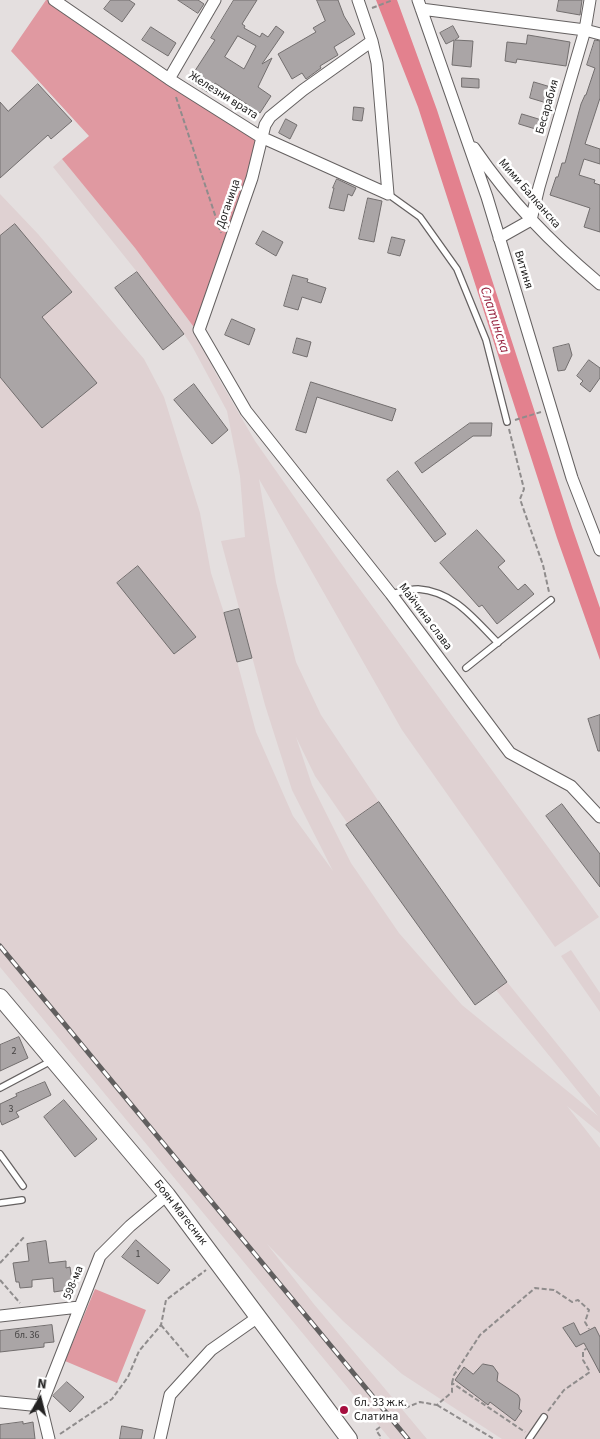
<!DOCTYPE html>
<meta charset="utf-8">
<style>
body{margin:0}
#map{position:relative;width:600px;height:1439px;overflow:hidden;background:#e4dfdf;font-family:"Source Sans 3",sans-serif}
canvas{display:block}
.north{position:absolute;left:15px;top:1374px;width:50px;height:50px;-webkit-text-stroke:4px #fff;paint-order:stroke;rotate:8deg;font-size:14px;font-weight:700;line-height:20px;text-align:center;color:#242323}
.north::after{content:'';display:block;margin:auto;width:18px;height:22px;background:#242323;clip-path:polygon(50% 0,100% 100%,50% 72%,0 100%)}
</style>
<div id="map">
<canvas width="600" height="1439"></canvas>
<div class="north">N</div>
</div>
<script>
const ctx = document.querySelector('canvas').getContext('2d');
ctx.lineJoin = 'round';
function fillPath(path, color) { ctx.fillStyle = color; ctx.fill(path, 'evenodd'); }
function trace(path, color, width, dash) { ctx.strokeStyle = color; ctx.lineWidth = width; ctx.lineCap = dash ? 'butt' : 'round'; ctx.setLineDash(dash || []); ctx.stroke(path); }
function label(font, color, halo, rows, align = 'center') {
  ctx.font = font + ' "Source Sans 3",sans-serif'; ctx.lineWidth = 5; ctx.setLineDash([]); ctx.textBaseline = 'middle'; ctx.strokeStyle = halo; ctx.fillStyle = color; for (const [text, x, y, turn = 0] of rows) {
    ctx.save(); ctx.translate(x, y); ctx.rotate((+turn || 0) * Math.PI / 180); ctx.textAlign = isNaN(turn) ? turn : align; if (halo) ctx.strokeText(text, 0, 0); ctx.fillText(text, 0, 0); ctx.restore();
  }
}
const built = new Path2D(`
 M62,159L135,248L193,326L216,374L255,441L340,562L599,917L555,947L402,730L259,479L276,582L296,662L321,715L379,802L348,824L315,776L296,737L312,785L351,863L399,933L462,1005L598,1116L496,990L507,982L600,1097V1133L567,1106L600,1148V1439H502L402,1374L343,1321L267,1244L313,1303L427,1439H390L0,967V194L38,234L144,359L164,397L200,513L211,573L224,613L256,732L293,816L333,871L292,790L265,705L221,541L245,537L240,476L227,411L192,346L184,334L137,272L53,167Z
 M571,950L600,993V1012L561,956Z`);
const green = new Path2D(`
 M46,0H54L261,137L199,330L193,326L135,248L62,159L89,136L11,51Z
 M95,1289L146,1310L117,1383L65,1361Z`);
const water = new Path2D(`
 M376,0H397L437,110L572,527L600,608V660L557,538L418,107Z`);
const building = new Path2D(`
 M111,0H129L135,4L122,22L104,9Z
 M178,0H198L204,4L198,13Z
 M234,0H257L242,24L245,26L244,28L260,37L262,33L268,37L276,26L284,32L262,64L272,58L258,87L271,96L260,113L215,83L209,93L189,80L215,40L211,38ZM238,36L256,46L244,69L225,57Z
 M317,0H338L344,16L355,34L334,47L338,55L320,66L321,68L306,79L302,73L292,79L278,54L316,32L313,28L325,21Z
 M559,0H582L580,15L557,11Z
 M453,26L459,37L455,40L473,41L471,67L452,65L454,40L446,44L440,33Z
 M151,27L176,43L168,56L142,40Z
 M528,35L570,42L566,66L517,59L516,63L505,61L507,42L526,44Z
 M595,40L600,41V98L585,144L600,149V164L584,159L579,175L595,180L594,183L600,185V232L584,227L590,208L550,195L556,177H558L562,163H565L581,104L585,95H586L595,68L587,65Z
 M462,78L479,79V88L462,87Z
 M534,82L554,88L550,104L530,98Z
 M38,84L72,121L51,139L48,135L0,178V102L8,111Z
 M354,107L364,108L362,121L353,120Z
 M522,114L545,121L542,131L519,124Z
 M286,119L297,125L290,139L279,133Z
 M337,179L356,188L352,196L348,194L344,211L329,208L334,188H333Z
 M368,198L382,201L374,242L359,239Z
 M15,224L72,292L42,317L97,383L42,428L0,377V236Z
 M263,231L283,242L276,256L256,244Z
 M392,237L405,240L400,256L388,253Z
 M137,272L184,334L163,350L115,288Z
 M293,275L308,279L307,282L326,288L321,303L302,297L298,310L284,306Z
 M232,319L255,329L249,345L225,335Z
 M297,338L311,342L307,357L293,353Z
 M569,344L572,355L565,370L558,371L553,348Z
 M589,360L600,368V378L590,392L580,384L583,381L577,376Z
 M311,382L396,409L392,421L317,397L306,433L296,430Z
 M194,384L228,430L212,444L174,400Z
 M470,423H492L491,436H473L422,473L415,463Z
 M398,471L446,534L435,542L387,480Z
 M477,530L505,561L498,567L518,590L525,584L534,594L497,624L482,605L479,607L440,563Z
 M138,566L196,637L174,654L117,583Z
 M239,609L252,658L237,662L224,613Z
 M600,715V751H598L588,719Z
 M379,802L507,982L475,1005L346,825Z
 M562,804L600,854V887L546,816Z
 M19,1037L28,1058L0,1071V1045Z
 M45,1082L51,1095L16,1112L19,1117L2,1125L0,1120V1104L17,1096L16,1094Z
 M64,1100L97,1139L75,1157L44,1117Z
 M136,1240L170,1270L158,1284L122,1257Z
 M46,1241L49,1263L66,1261V1268L70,1267L73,1289L54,1292L53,1278L32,1280V1287L20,1288L19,1282H16L13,1263L29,1261L27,1244Z
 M574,1323L580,1335L595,1327L600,1337V1373L584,1343L576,1347L563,1328Z
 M52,1325L54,1342L44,1343V1347L0,1352V1331Z
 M483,1364L493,1366L498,1373L497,1381L518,1395L520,1399L519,1409L522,1411L515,1421L490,1402L488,1405L455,1380L464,1367L473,1374Z
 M67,1382L84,1397L70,1412L53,1396Z
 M23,1422V1424L33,1422L35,1439H0V1425Z
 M122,1426L143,1430L141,1439H120Z`);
const path = new Path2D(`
 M372,8L393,0
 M176,97L221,233
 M515,420L541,412
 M509,429L524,489L520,499L543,565L549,592
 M0,1263L25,1236
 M0,1280L20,1303
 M161,1325L189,1358
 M452,1383L454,1375L480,1335L535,1288L554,1290L572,1302L578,1300L589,1310L585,1322L589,1329
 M437,1405L494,1439
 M405,1408L420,1402L437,1405L452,1392V1383L525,1432
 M548,1411L564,1390L590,1372L583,1360V1351L587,1348
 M380,1427L376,1430L380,1436V1439
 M60,1434L112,1399L128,1377L139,1351L161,1325L166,1300L206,1270`);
const lane = new Path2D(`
 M388,194L420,217L457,269L486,340L507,422
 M391,594C399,592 410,589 418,589C455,592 474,619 498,643
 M466,668L551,600
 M0,1088L51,1061
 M0,1154L23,1186
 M0,1203L22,1200
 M529,1439L544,1417`);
const street = new Path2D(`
 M54,0L169,79L261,137L388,194L377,63L372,41L358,0
 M418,0L487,197L572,478L600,550
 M421,9L585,30L600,34
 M372,41L303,90L270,117L265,125L252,178L199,330L246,411L391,594L510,753L571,786L600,817
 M169,79L215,0
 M474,148C511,202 550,242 600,284
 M531,220L539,187L585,30L590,0
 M499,238L531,220
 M0,1316L79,1307
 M0,1402L41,1406
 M41,1406L100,1256L130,1226L167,1195
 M41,1406L49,1439
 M160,1439L170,1395L211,1350L258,1317`);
const secondary = new Path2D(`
 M0,997L167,1195L349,1439`);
const rail = new Path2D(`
 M0,946L408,1439`);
const markers = [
 [344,1410,5,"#a60e3f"]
];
const numberNames = [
 ["2",14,1052],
 ["3",11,1110],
 ["1",138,1255],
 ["бл. 36",27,1336]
];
const streetNames = [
 ["Железни врата",223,96,32],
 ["Бесарабия",548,107,-74],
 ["Мими Балканска",529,194,49],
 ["Доганица",229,204,-71],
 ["Витиня",523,270,73],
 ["Майчина слава",425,617,53],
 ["Боян Магесник",180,1213,52],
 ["598-ма",74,1283,-68]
];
const poiNames = [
 ["бл. 33 ж.к.",354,1403],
 ["Слатина",354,1417]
];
const waterNames = [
 ["Слатинска",494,320,72]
];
fillPath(built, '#dfd1d2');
fillPath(green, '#e099a1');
fillPath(water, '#e3818e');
fillPath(building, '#aaa5a6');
trace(building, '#726e6e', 1);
trace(lane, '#656161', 8);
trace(street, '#656161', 13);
trace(secondary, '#656161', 18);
trace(path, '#8f8c8c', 2, [5, 2.5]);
trace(lane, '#fff', 5.5);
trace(street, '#fff', 11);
trace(secondary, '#fff', 16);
trace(rail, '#615f5f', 5);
trace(rail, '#fff', 3, [9]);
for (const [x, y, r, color] of markers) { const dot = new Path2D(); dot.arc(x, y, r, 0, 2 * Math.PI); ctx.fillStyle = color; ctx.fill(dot); trace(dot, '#fff', 2); }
label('10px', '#464444', null, numberNames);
label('12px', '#242323', '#fff', streetNames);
label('12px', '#242323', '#fff', poiNames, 'left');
label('italic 14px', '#96233f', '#fff', waterNames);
</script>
